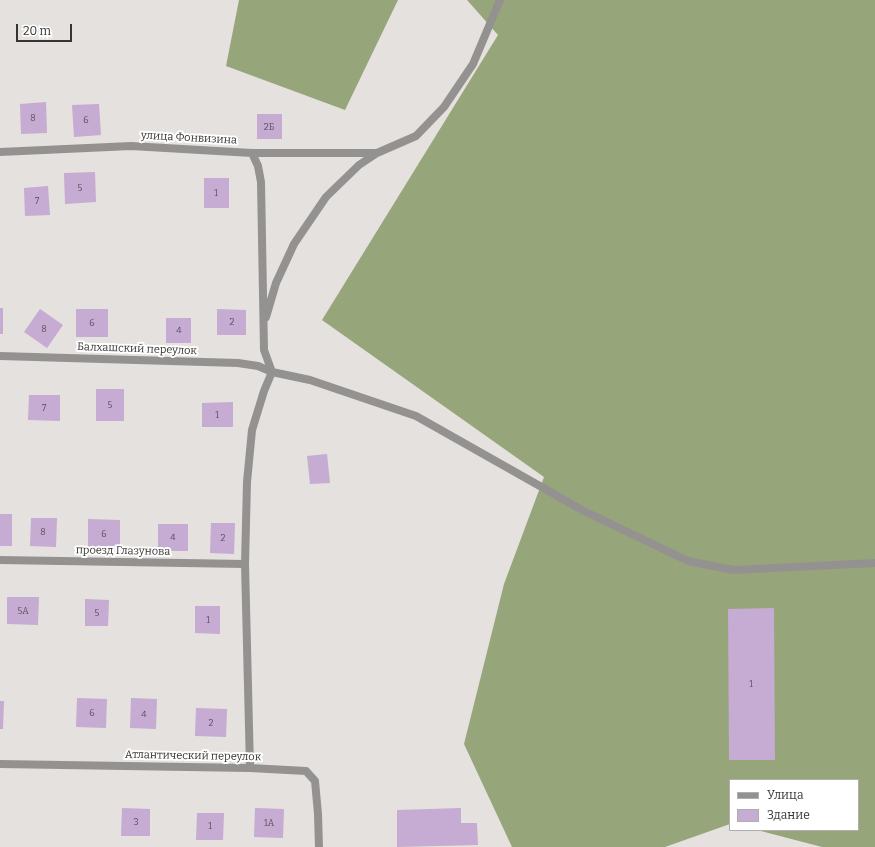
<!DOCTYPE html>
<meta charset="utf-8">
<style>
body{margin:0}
#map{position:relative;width:875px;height:847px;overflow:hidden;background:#e4e1de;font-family:Bitter,serif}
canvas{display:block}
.legend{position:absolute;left:729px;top:779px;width:130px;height:52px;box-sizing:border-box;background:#fff;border:1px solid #aeaead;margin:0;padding:5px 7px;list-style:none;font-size:12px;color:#353432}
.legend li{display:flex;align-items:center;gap:8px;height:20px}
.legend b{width:20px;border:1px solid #aeaead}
.scale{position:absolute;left:16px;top:24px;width:56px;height:18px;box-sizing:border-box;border:2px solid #353432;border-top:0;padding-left:5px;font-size:12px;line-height:14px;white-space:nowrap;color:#353432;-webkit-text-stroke:3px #fff;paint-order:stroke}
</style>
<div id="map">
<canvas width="875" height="847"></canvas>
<ul class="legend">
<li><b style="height:5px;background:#949291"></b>Улица</li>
<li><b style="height:11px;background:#c6abd2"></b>Здание</li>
</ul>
<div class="scale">20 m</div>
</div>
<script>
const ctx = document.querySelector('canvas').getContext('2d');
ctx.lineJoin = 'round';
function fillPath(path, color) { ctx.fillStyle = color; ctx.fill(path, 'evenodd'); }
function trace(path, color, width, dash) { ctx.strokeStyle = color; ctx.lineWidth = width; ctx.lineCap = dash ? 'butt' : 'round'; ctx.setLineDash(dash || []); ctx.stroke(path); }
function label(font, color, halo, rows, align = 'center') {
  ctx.font = font + ' Bitter,serif'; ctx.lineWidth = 4; ctx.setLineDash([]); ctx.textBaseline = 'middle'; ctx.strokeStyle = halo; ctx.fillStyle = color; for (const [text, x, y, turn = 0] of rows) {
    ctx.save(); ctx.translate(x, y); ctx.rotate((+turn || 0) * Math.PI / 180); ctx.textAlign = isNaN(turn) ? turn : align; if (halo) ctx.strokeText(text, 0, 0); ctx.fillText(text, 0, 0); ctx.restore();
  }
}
const forest = new Path2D(`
 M239,0H398L345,110L226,66Z
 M467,0H875V847H822L757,830H858V780H730V824L665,847H512L464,744L504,584L544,477L322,320L498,35Z`);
const building = new Path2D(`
 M46,102L47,133L21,134L20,104Z
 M99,104L101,135L74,137L72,105Z
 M257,114H282V139H257Z
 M95,172L96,202L65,204L64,173Z
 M204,178H229V208H204Z
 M48,186L50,215L25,216L24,188Z
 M0,308H3V334H0Z
 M40,309L63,325L47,348L24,332Z
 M76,309H108V337H76Z
 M217,309L246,310V335H217Z
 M166,318H191V343H166Z
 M96,389H124V421H96Z
 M29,395H60V421L28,420Z
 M233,402V427H202V403Z
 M327,454L330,483L310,484L307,456Z
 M0,514H12V546H0Z
 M31,518H57L56,547L30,546Z
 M88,519L120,520V549H88Z
 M211,523H235L234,554L210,553Z
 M158,524H188V551H158Z
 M7,597H39L38,625L7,624Z
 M85,599L109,600L108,626H85Z
 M195,606H220V634L195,633Z
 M774,608L775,760H729L728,609Z
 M77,698L107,699L106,728L76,727Z
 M131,698L157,699L156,729L130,728Z
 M0,701H4L3,729H0Z
 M196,708L227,709L226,737L195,736Z
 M122,808L150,809V836H121Z
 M255,808L284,809L283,838L254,837Z
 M461,808V823H477L478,845L397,847V810Z
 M197,813H224L223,840H196Z`);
const street = new Path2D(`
 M0,152L131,146L252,153H377
 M266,317L276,283L294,244L326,197L359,165L377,153L416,136L444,107L473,64L500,0
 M0,356L238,363L258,366L272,372L310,380L416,416L584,511L688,561L733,570L875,563
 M0,560L245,564
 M0,764L250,768L306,771L315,781L318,814L319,847
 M250,768L245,564L247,482L252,430L264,391L272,372L264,350L261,182L258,166L252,153`);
const numberNames = [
 ["8",33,118],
 ["6",86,120],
 ["2Б",269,127],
 ["5",80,188],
 ["1",216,193],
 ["7",37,201],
 ["2",232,322],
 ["6",92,323],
 ["8",44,329],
 ["4",179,330],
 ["5",110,405],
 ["7",44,408],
 ["1",217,415],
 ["8",43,532],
 ["6",104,534],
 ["4",173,537],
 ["2",223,538],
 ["5А",23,611],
 ["5",97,613],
 ["1",208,620],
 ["1",751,684],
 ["6",92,713],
 ["4",144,714],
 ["2",211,723],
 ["3",136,822],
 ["1А",269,823],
 ["1",210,826]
];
const streetNames = [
 ["улица Фонвизина",189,138,3],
 ["Балхашский переулок",137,349,2],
 ["проезд Глазунова",123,551,1],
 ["Атлантический переулок",193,756,1]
];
fillPath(forest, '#97a57a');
fillPath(building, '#c6abd2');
trace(street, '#949291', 8);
label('9px', '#59525a', null, numberNames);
label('11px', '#353432', '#fff', streetNames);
</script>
